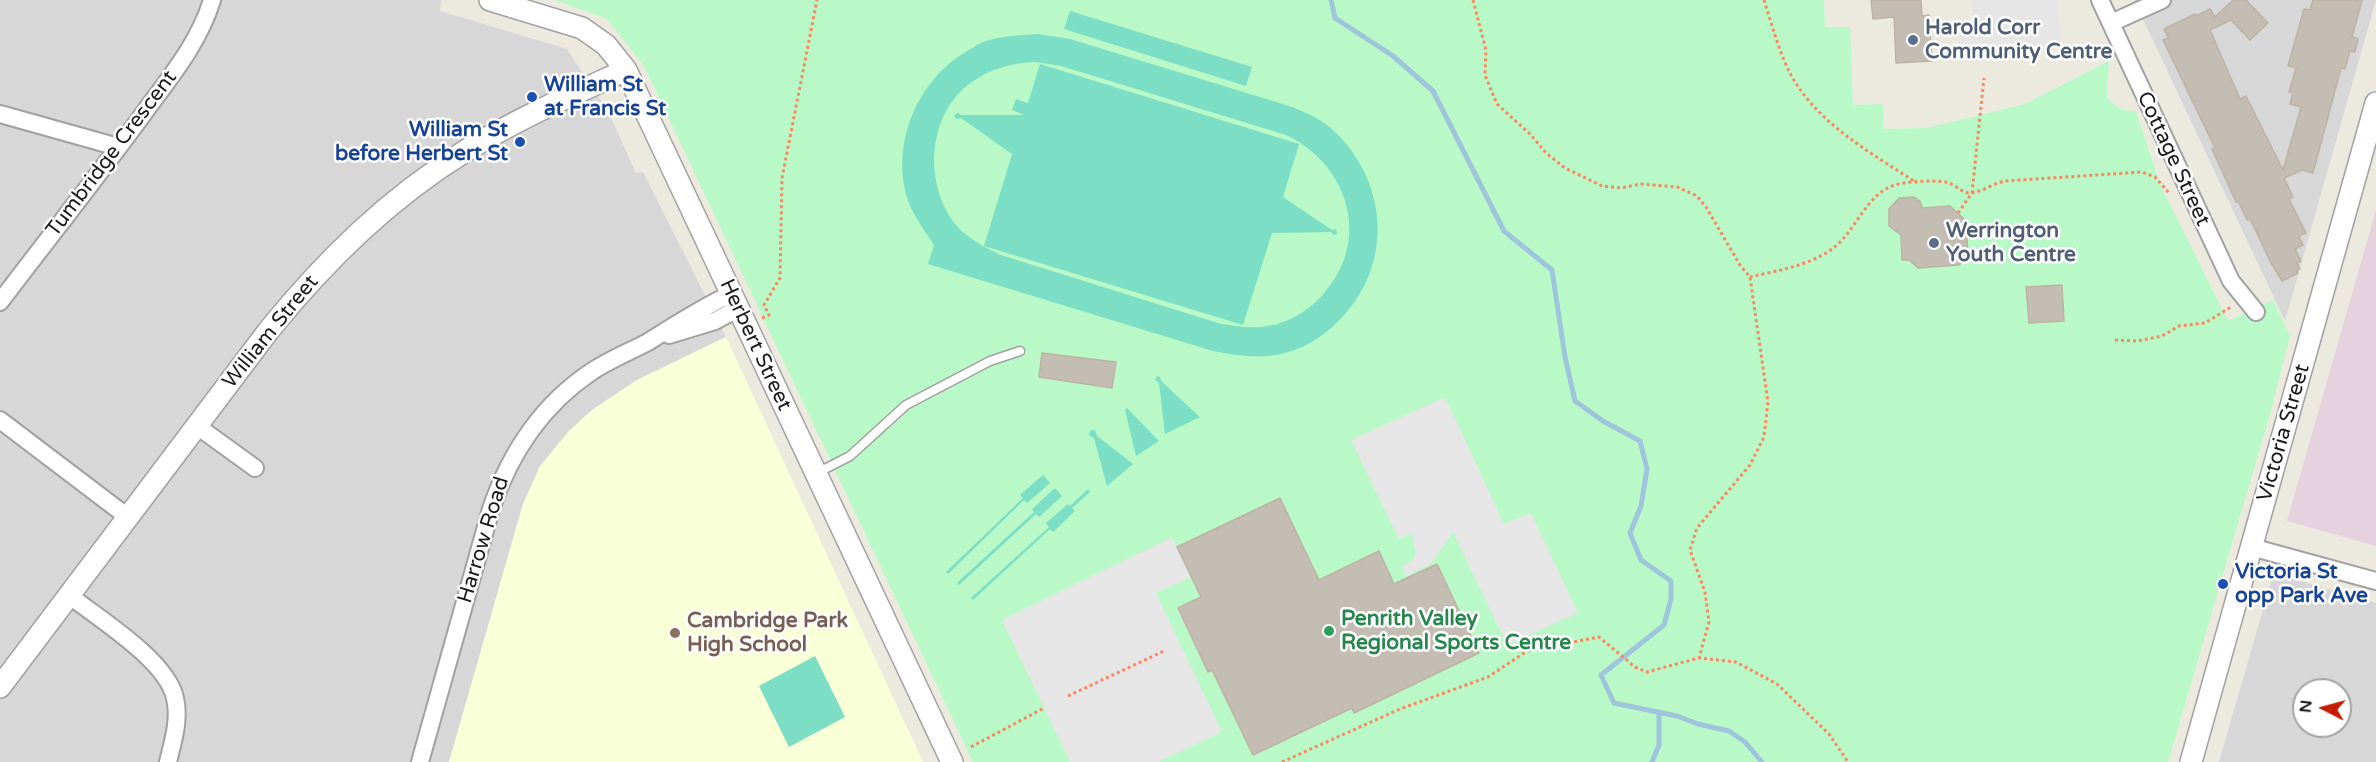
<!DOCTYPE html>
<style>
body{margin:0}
#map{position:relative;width:2376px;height:762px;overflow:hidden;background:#eceadf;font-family:"Varela Round",sans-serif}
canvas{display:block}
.north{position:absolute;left:2292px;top:678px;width:60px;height:60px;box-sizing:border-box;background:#fff;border:2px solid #a3a3a3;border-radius:50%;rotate:276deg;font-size:16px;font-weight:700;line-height:24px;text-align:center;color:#1a1a1a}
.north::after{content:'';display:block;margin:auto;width:21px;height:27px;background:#c51b00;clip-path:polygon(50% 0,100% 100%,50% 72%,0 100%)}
</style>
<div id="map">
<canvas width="2376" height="762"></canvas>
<div class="north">N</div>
</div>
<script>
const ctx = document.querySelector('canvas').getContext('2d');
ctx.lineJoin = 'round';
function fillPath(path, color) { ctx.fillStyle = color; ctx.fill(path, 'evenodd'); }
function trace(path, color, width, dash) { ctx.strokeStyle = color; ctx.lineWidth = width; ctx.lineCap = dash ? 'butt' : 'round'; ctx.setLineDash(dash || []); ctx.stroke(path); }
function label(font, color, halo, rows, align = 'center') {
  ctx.font = font + ' "Varela Round",sans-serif'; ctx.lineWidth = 5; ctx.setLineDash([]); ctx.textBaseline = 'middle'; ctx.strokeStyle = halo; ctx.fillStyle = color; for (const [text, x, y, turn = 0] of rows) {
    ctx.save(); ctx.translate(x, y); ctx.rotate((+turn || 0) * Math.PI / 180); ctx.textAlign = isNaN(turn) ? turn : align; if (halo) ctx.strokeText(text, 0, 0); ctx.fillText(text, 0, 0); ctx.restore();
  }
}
const residential = new Path2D(`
 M0,0H441L440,11L567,49L608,111L636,173L643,172L726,337L637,380L592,410L568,432L523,504L449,762H0Z
 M2134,0H2376L2285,321Z
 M2280,575L2376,603V762H2219L2271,582ZM2304,690H2340V726H2304Z`);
const industrial = new Path2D(`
 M2376,210V546L2287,521Z`);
const education = new Path2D(`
 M726,337L923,762H449L523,504L540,466L568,432L592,410L637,380Z`);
const park = new Path2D(`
 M555,0H1824L1825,27H1850L1853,105L1883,104L1884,129L1927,128L2025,104L2109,61L2107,97C2116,108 2122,111 2136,111L2160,184L2228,321L2273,300L2290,336L2270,414L2168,762H973L644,66L607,19Z`);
const pitch = new Path2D(`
 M1070,11L1252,67L1246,86L1064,29Z
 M1038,34L1070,39L1286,105C1303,111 1321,118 1334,131C1386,180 1394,259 1345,314C1329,332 1309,347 1285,353C1261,359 1237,356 1213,351L928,264L934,245C927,234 918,222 912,210C887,155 913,84 964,53C970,50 977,44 983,42C1001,36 1020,35 1038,34ZM1036,62L1061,66L1286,135C1347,164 1372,237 1325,292C1311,309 1290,323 1267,326C1252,329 1236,326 1221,324L1001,255C985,247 968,239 956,225C923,184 927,113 972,82C992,68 1012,63 1036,62Z
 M1040,64L1299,144L1283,197L1332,230L1336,229L1337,234L1334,235L1331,232L1272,233L1243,325L984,246L1012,154L961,118L956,119L954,115L958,113L961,115H1024L1012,110L1016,99L1028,103Z
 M1157,376L1160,377L1161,381L1200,417L1165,434L1159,383L1155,380Z
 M1127,408L1159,441L1136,456L1125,410Z
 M1091,430H1095L1097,436L1133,464L1107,486L1094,438L1089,435Z
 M1043,475L1050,483L1027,503L1024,500L948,574L946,572L1023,498L1020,495Z
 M1055,488L1062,496L1039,517L1036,514L959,585L957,583L1034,512L1032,509Z
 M1088,489L1090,492L1072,508L1075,511L1053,532L1050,529L973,600L971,598L1049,527L1046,523L1068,504L1070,506Z
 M815,656L845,717L789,747L759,686Z`);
const parking = new Path2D(`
 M1971,0H2058L2061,44L2049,46L2031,58L1960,62L1958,28L1974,26Z
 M1445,397L1504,524L1531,513L1578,613L1507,645L1453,532L1431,564L1406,576L1402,567L1414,559L1415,552L1412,533L1399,539L1351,440Z
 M1172,537L1191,577L1156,593L1222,732L1158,762H1070L1002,620Z`);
const stream = new Path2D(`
 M1331,0L1335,18L1393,56L1433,91L1504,231L1552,270L1565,357L1575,401L1603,421L1640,441L1647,469L1641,506L1630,533L1641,560L1671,581V599L1664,625L1601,675L1614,703L1677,716L1698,724L1729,731L1745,742L1762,762
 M1652,762L1659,745V712`);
const building = new Path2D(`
 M1871,0H1921L1922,16L1929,15L1932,61L1896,63L1894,17L1873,19Z
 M2233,0H2246L2268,23L2250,40L2231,20L2210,30L2240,99L2246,96L2283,170L2301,107L2290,104L2293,93L2289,92L2296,68L2288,66L2304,9L2310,10L2313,0H2362L2352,37L2358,39L2355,52L2350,51L2345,69L2341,68L2313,173L2302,170L2284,178L2293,197L2289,199L2306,233L2299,236L2303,245L2295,249L2301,261L2297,263L2300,269L2297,270L2298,273L2282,281L2271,263L2254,227L2249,218L2247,220L2238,201L2236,202L2212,149L2215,148L2163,40L2168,38L2164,29L2195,14L2196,16L2210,9L2215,17Z
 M1914,197L1920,201L1922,208L1950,206L1966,221L1968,256L1959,265L1918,268L1909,260H1902L1901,235L1889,226V209L1899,198Z
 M2062,285L2064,321L2029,323L2026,287Z
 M1042,353L1116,362L1112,388L1039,377Z
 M1280,498L1319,580L1379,551L1394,584L1437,564L1479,653L1354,713L1352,708L1253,755L1212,670L1208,672L1178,608L1201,597L1177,547Z`);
const path = new Path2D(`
 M1473,0L1486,50L1485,75L1497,104L1530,134L1546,153L1565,168L1602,186L1621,188L1640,184L1677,187L1697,196L1706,207L1740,265L1750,277L1768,402L1764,437L1750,465L1697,528L1690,550L1705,592L1709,622L1699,658
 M1764,0C1772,25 1779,52 1791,75C1818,124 1871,153 1917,183
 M1958,213L1972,193L1984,78
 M1750,277C1780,270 1820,264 1842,240C1857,224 1870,194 1892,186C1906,181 1931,180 1946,182C1955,184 1963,194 1971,193C1982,192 1994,183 2005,181L2142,172L2155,177L2169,193
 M762,318L769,315L764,305L780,278L782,178L817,0
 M2115,340L2138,341L2162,336L2179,326L2205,323L2231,307
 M1068,696L1164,651
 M971,747L1044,708
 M1282,762L1400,709L1488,677L1527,651L1599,637L1635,667L1647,672L1699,658L1736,662L1777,684L1829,734L1848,762`);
const service = new Path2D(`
 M815,474L850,456L906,405L990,361L1020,351`);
const minor = new Path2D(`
 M2100,0L2231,281L2256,312
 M2111,23L2162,0
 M0,114L118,147
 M0,302C48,239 97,177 144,113C170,77 199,43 212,0
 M669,335L715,321L737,309
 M0,420L129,518
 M197,426L255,468
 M2251,547L2376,581
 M70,596C101,620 167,661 175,698C180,720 173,741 168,762
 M420,762L491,509C510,453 542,405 591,372C609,360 629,352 648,342C675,325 701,308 731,294`);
const tertiary = new Path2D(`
 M490,0L582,28L606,45L626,70L952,762
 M0,687L269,330C326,260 389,198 467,150C517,119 572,95 626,70
 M2191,762L2376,103`);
const markers = [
 [1913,40,6,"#5c6f8a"],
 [532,97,6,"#1a4fb4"],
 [520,142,6,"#1a4fb4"],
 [1934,243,6,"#5c6f8a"],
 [2223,584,6,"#1a4fb4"],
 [1329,631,6,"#2e9e5b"],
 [675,633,6,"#8d6e63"]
];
const serviceNames = [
 ["Harold Corr",1925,28],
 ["Community Centre",1925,52],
 ["Werrington",1946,231],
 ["Youth Centre",1946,255]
];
const transitNames = [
 ["William St",544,85],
 ["at Francis St",544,109],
 ["William St",508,130,"right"],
 ["before Herbert St",508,154,"right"],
 ["Victoria St",2235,572],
 ["opp Park Ave",2235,596]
];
const streetNames = [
 ["Tumbridge Crescent",112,154,-53],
 ["Cottage Street",2173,159,65],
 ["William Street",271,332,-51],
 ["Herbert Street",755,345,65],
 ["Victoria Street",2284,433,-74],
 ["Harrow Road",484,540,-73]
];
const leisureNames = [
 ["Penrith Valley",1341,619],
 ["Regional Sports Centre",1341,643]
];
const educationNames = [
 ["Cambridge Park",687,621],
 ["High School",687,645]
];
fillPath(residential, '#d8d7d7');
fillPath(industrial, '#e6d1df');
fillPath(education, '#f9ffd6');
fillPath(park, '#b9f9c7');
fillPath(pitch, '#7bdec5');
fillPath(parking, '#e6e6e6');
trace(stream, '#9ec5db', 5);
fillPath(building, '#c4bdb3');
trace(building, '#beb2a2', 1.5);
trace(service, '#a1a1a1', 11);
trace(minor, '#a1a1a1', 20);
trace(tertiary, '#a1a1a1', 24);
trace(path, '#fb8762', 3, [3, 3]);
trace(service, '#fff', 8);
trace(minor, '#fff', 16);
trace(tertiary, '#fff', 21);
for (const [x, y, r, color] of markers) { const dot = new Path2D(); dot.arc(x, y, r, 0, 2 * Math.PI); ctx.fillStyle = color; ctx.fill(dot); trace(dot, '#fff', 2); }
label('bold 21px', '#4e5e75', '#fff', serviceNames, 'left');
label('bold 21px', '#164399', '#fff', transitNames, 'left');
label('21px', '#1a1a1a', '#fff', streetNames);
label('bold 21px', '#27864d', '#fff', leisureNames, 'left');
label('bold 21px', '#785e54', '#fff', educationNames, 'left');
</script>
